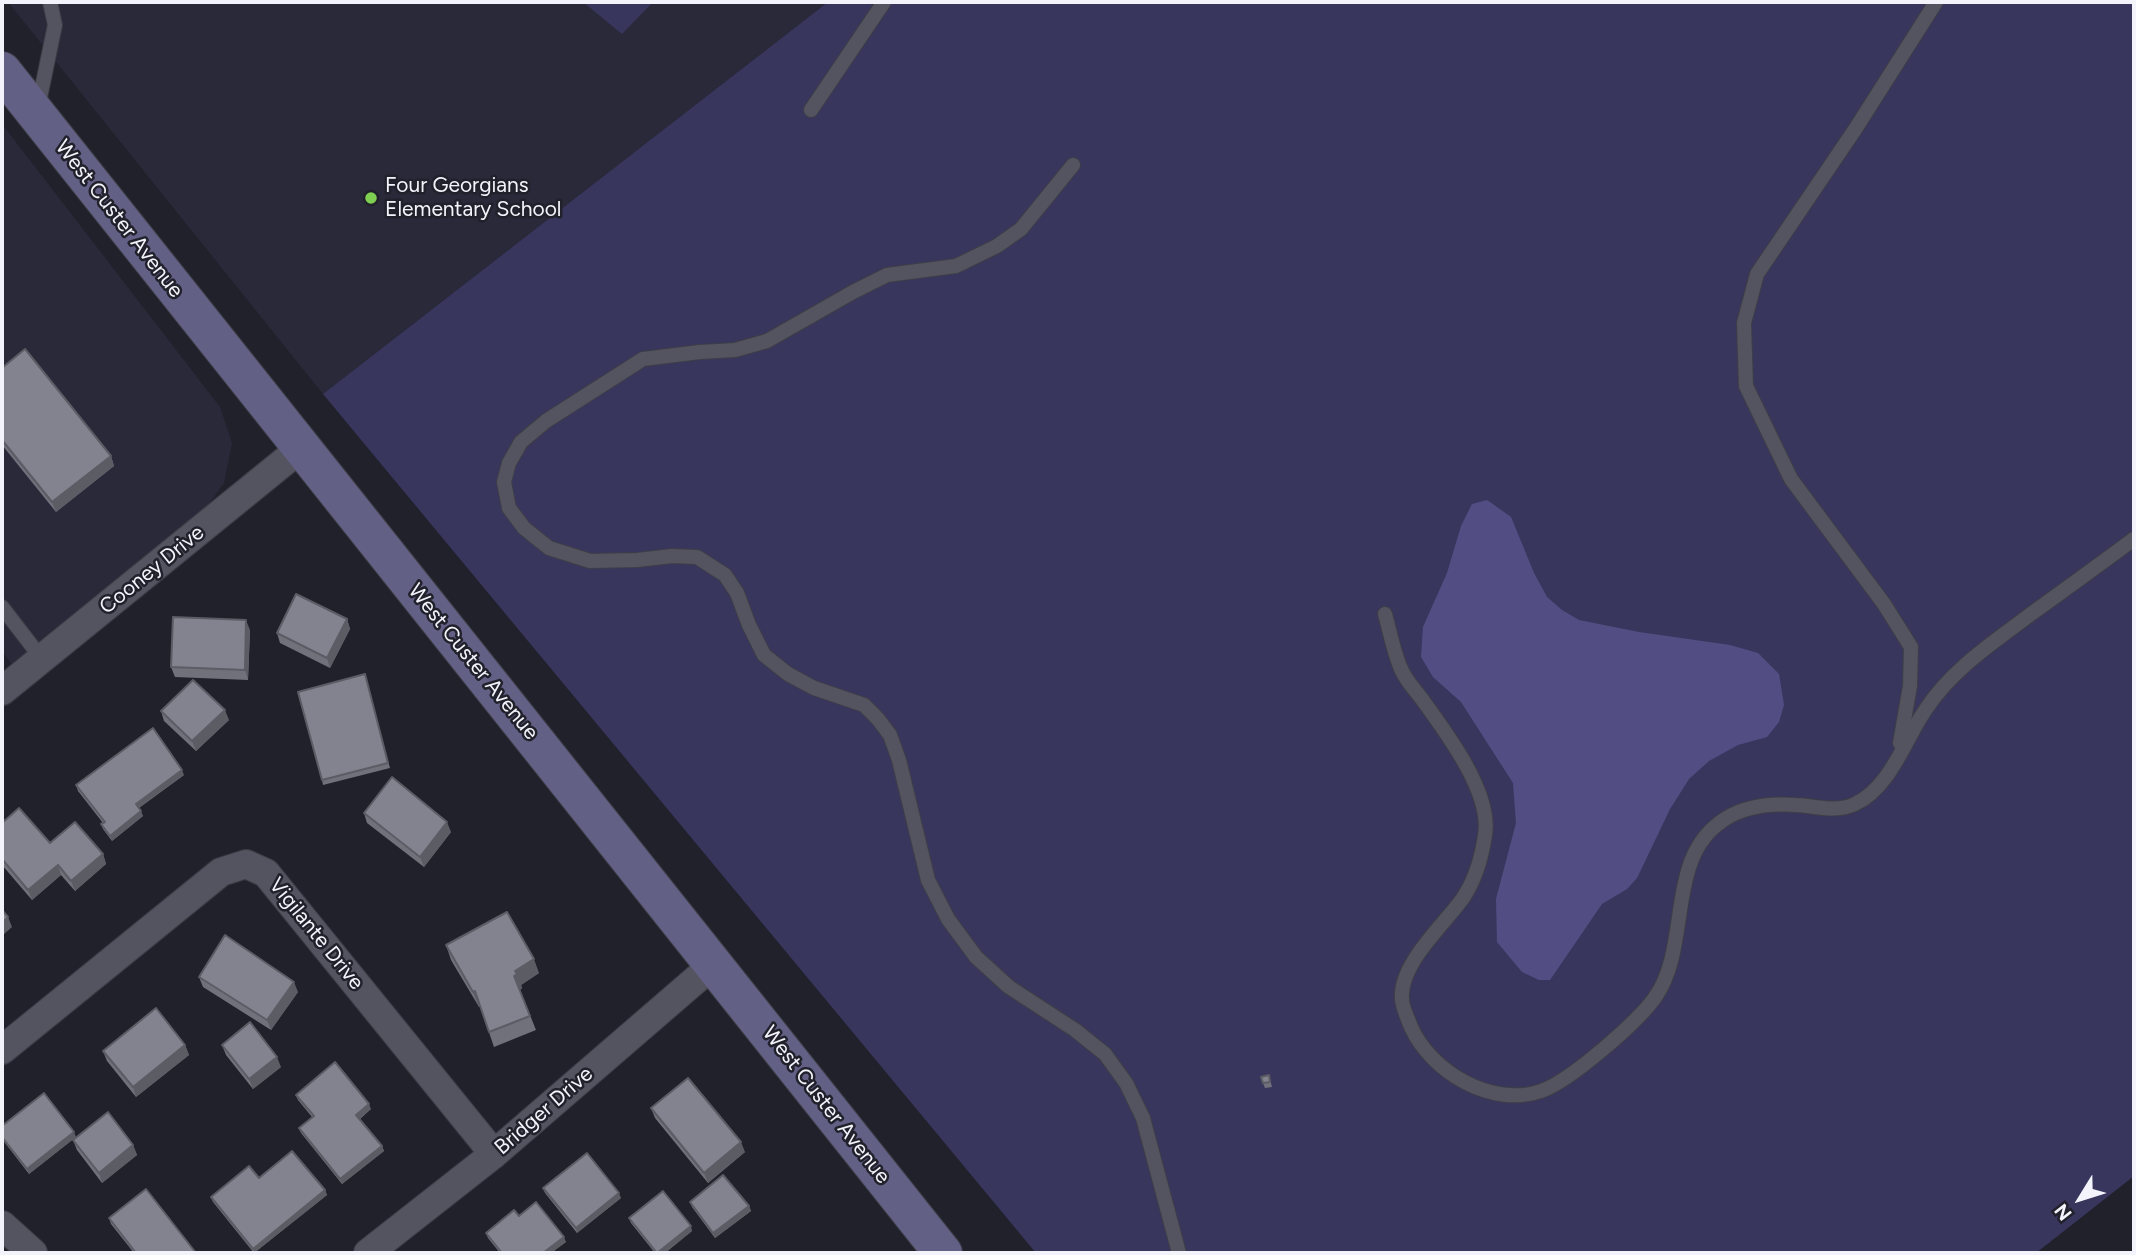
<!DOCTYPE html>
<style>
body{margin:0}
#map{position:relative;width:2136px;height:1255px;overflow:hidden;background:#21212c;font-family:Figtree,sans-serif}
canvas{display:block}
.frame{position:absolute;inset:0;border:4px solid #f3f4fb;pointer-events:none}
.north{position:absolute;left:2045px;top:1164px;width:70px;height:70px;-webkit-text-stroke:5px #21212c;paint-order:stroke;rotate:232deg;font-size:19px;font-weight:700;line-height:28px;text-align:center;color:#f3f4fb}
.north::after{content:'';display:block;margin:auto;width:24px;height:32px;background:#f3f4fb;clip-path:polygon(50% 0,100% 100%,50% 72%,0 100%)}
</style>
<div id="map">
<canvas width="2136" height="1255"></canvas>
<div class="frame"></div>
<div class="north">N</div>
</div>
<script>
const ctx = document.querySelector('canvas').getContext('2d');
ctx.lineJoin = 'round';
function fillPath(path, color) { ctx.fillStyle = color; ctx.fill(path, 'evenodd'); }
function trace(path, color, width, dash) { ctx.strokeStyle = color; ctx.lineWidth = width; ctx.lineCap = dash ? 'butt' : 'round'; ctx.setLineDash(dash || []); ctx.stroke(path); }
function label(font, color, halo, rows, align = 'center') {
  ctx.font = font + ' Figtree,sans-serif'; ctx.lineWidth = 5; ctx.setLineDash([]); ctx.textBaseline = 'middle'; ctx.strokeStyle = halo; ctx.fillStyle = color; for (const [text, x, y, turn = 0] of rows) {
    ctx.save(); ctx.translate(x, y); ctx.rotate((+turn || 0) * Math.PI / 180); ctx.textAlign = isNaN(turn) ? turn : align; if (halo) ctx.strokeText(text, 0, 0); ctx.fillText(text, 0, 0); ctx.restore();
  }
}
const built = new Path2D(`
 M8,2H828L323,394Z
 M2,124L220,407L232,443L224,483L202,514L13,666L2,651Z`);
const green = new Path2D(`
 M583,2H653L622,34Z
 M828,2H2134V1176L2036,1253H1036L323,394Z`);
const water = new Path2D(`
 M1487,500L1511,517L1534,573L1547,597L1562,610L1579,620L1639,632L1730,645L1758,653L1779,674L1784,705L1779,722L1767,737L1738,745L1709,761L1689,779L1670,809L1637,878L1627,889L1602,904L1550,980H1539L1522,972L1497,942L1496,899L1516,823L1513,783L1461,702L1433,677L1421,657L1423,627L1447,573L1461,526L1472,504Z`);
const lane = new Path2D(`
 M38,107L55,25L50,2
 M811,110L884,2
 M1073,165L1021,229L997,246L956,266L887,275L853,292L767,341L735,350L700,352L643,359L546,421L521,442L509,463L504,482L509,508L524,528L549,548L590,561L637,560L672,556L697,557L725,575L737,593L749,625L764,655L788,674L814,688L864,705L878,719L890,735L899,760L928,880L948,919L976,957L1009,987L1075,1030L1105,1054L1126,1083L1143,1118L1179,1253
 M2,607L42,659
 M1385,614C1390,632 1394,654 1402,671C1407,682 1417,692 1424,702C1447,734 1492,793 1485,835C1482,856 1475,880 1463,898C1444,925 1399,964 1402,999C1402,1007 1408,1019 1411,1027C1431,1072 1492,1108 1541,1091C1569,1082 1639,1021 1656,996C1690,946 1667,863 1718,824C1740,806 1769,803 1796,805C1816,806 1836,813 1855,804C1891,787 1905,739 1926,709C1952,669 1994,642 2031,614C2066,589 2100,564 2134,539
 M1900,743L1910,686L1911,647L1884,604L1791,479L1746,386L1744,323L1757,274L1856,128L1936,2`);
const street = new Path2D(`
 M2,691L301,448
 M2,1050L221,872L246,864L266,873L494,1154
 M2,1225L33,1253
 M368,1253L494,1154L714,964`);
const secondary = new Path2D(`
 M2,71L943,1253`);
const wall = new Path2D(`
 M2,368L111,456L114,466L56,512L2,445Z
 M347,619L350,629L330,668L280,643L277,633Z
 M250,630L248,680L175,677L171,667Z
 M365,674L390,768L323,785L322,780Z
 M161,711L229,720L196,751L164,721Z
 M184,775L139,808L143,816L112,841L103,829L101,824L103,823L78,791L76,785Z
 M364,813L451,832L424,867L367,823Z
 M2,823L50,843L103,854L106,864L75,891L61,875L32,900L2,865Z
 M446,945L539,973L521,985L522,988L520,990L536,1030L494,1047L480,1006L479,1007L451,960Z
 M199,977L298,992L271,1030L203,987Z
 M185,1045L189,1055L136,1097L107,1061L103,1051Z
 M222,1045L281,1067L253,1089L226,1055Z
 M1269,1075L1272,1087L1265,1088L1263,1083Z
 M296,1095L371,1109L360,1119L382,1146L384,1151L342,1184L301,1133L299,1128L312,1117L298,1100Z
 M651,1108L745,1152L708,1183L655,1118Z
 M2,1126L76,1137L29,1174L2,1139Z
 M73,1140L133,1145L137,1155L102,1183L77,1150Z
 M259,1178L325,1190L327,1195L254,1253L213,1202L211,1197Z
 M543,1188L621,1198L577,1233L545,1193Z
 M690,1202L749,1206L751,1211L715,1238L692,1207Z
 M519,1216L566,1242L551,1253H500L488,1238L486,1233Z
 M109,1218L196,1253H134L111,1224Z
 M629,1218L692,1231L665,1253H655L631,1223Z`);
const shadedWall = new Path2D(`
 M111,456L114,466L56,512L52,502Z
 M347,619L350,629L330,668L327,658Z
 M246,620L250,630L248,680L245,670Z
 M225,710L229,720L196,751L192,741Z
 M182,770L184,775L137,809L136,804Z
 M141,811L143,816L112,841L110,836Z
 M447,822L451,832L424,867L420,857Z
 M103,854L106,864L75,891L71,881Z
 M58,865L61,875L32,900L28,890Z
 M8,917L12,927L2,936V923Z
 M534,959L539,973L521,985L522,988L519,991L514,976L515,971Z
 M294,982L298,992L271,1030L267,1020Z
 M475,991L481,1005L479,1007L473,992Z
 M185,1045L189,1055L136,1097L133,1087Z
 M277,1057L281,1067L253,1089L249,1079Z
 M369,1104L371,1109L358,1120L356,1115Z
 M74,1132L76,1137L29,1174L27,1169Z
 M741,1142L745,1152L708,1183L704,1173Z
 M133,1145L137,1155L102,1183L99,1173Z
 M382,1146L384,1151L342,1184L340,1179Z
 M325,1190L327,1195L254,1253L253,1249Z
 M619,1193L621,1198L577,1233L576,1228Z
 M749,1206L751,1211L715,1238L713,1233Z
 M691,1226L692,1231L665,1253H657Z
 M564,1237L566,1242L551,1253H543Z`);
const building = new Path2D(`
 M25,349L111,456L52,502L2,440V368Z
 M296,594L347,619L327,658L277,633Z
 M173,617L246,620L245,670L171,667Z
 M365,674L388,763L322,780L298,692Z
 M193,680L225,710L192,741L161,711Z
 M153,728L182,770L136,804L141,811L110,836L101,824L105,822L76,785Z
 M392,777L447,822L420,857L364,813Z
 M19,808L50,843L75,822L103,854L71,881L58,865L28,890L2,859V823Z
 M2,910L8,917L2,923Z
 M507,912L534,959L515,971L517,974L514,976L530,1016L489,1032L475,991L473,992L446,945Z
 M225,935L294,982L267,1020L199,977Z
 M156,1008L185,1045L133,1087L103,1051Z
 M250,1022L277,1057L249,1079L222,1045Z
 M335,1062L369,1104L356,1115L382,1146L340,1179L299,1128L314,1116L296,1095Z
 M1269,1075L1270,1082L1263,1083L1261,1077Z
 M688,1078L741,1142L704,1173L651,1108Z
 M44,1093L74,1132L27,1169L2,1137V1126Z
 M108,1112L133,1145L99,1173L73,1140Z
 M292,1151L325,1190L253,1249L211,1197L249,1166L259,1178Z
 M587,1153L619,1193L576,1228L543,1188Z
 M723,1175L749,1206L713,1233L690,1202Z
 M146,1189L196,1253H136L109,1218Z
 M663,1191L691,1226L657,1253L629,1218Z
 M536,1202L564,1237L543,1253H502L486,1233L514,1210L519,1216Z`);
const markers = [
 [371,198,7,"#7fd052"]
];
const poiNames = [
 ["Four Georgians",385,186],
 ["Elementary School",385,210]
];
const streetNames = [
 ["West Custer Avenue",119,219,52],
 ["Cooney Drive",152,570,-39],
 ["West Custer Avenue",473,662,51],
 ["Vigilante Drive",316,934,51],
 ["West Custer Avenue",826,1105,52],
 ["Bridger Drive",544,1111,-41]
];
fillPath(built, '#2a293a');
fillPath(green, '#39365e');
fillPath(water, '#524e84');
trace(lane, '#3e3e47', 16);
trace(street, '#3e3e47', 30);
trace(secondary, '#3e3e47', 40);
trace(lane, '#545460', 14);
trace(street, '#545460', 28);
trace(secondary, '#636086', 38);
fillPath(wall, '#71717c');
fillPath(shadedWall, '#5c5c65');
fillPath(building, '#838390');
trace(building, '#5c5c65', 2);
for (const [x, y, r, color] of markers) { const dot = new Path2D(); dot.arc(x, y, r, 0, 2 * Math.PI); ctx.fillStyle = color; ctx.fill(dot); trace(dot, '#21212c', 2.5); }
label('21px', '#f3f4fb', '#21212c', poiNames, 'left');
label('21px', '#f3f4fb', '#21212c', streetNames);
</script>
